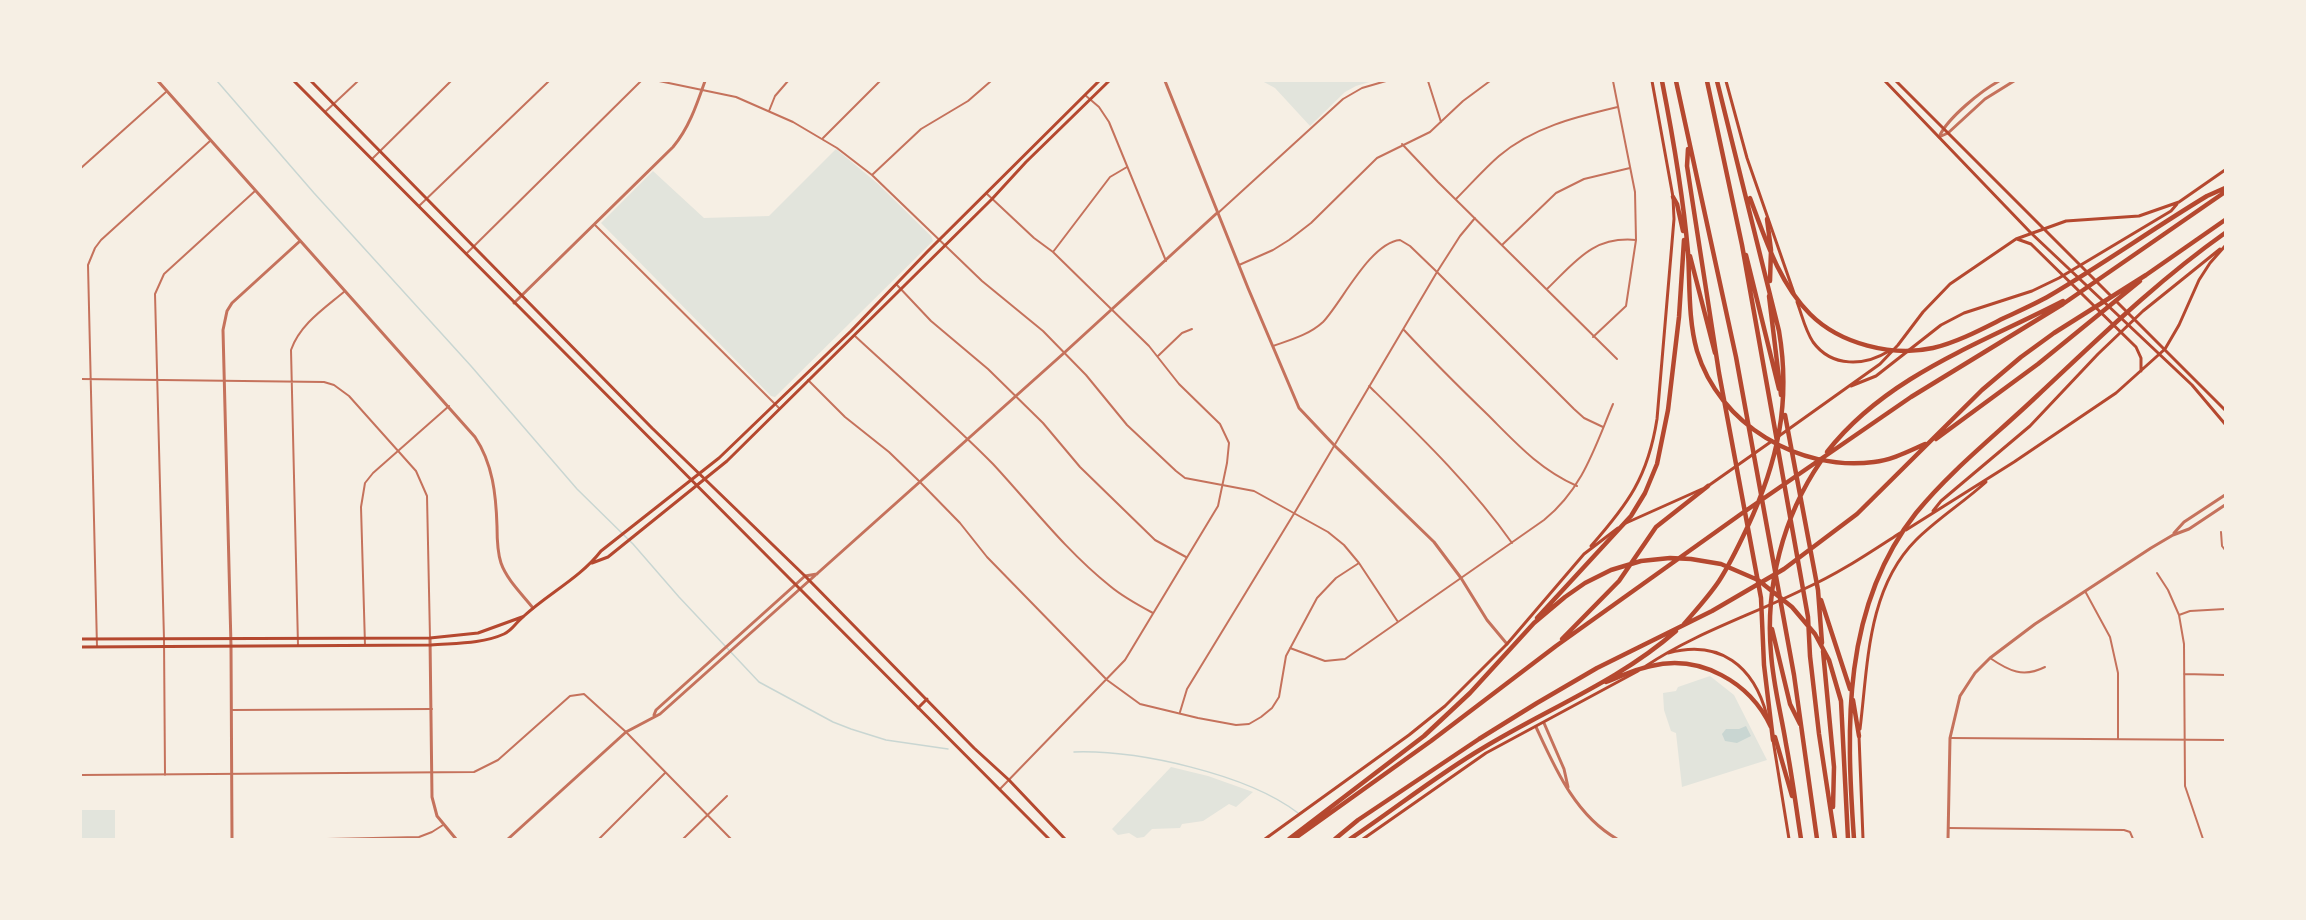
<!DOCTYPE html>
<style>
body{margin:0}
#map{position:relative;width:2306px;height:920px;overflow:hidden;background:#f6efe4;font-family:Quicksand,sans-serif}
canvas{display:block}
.frame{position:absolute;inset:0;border:82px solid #f6efe4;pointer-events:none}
</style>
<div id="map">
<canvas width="2306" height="920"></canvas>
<div class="frame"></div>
</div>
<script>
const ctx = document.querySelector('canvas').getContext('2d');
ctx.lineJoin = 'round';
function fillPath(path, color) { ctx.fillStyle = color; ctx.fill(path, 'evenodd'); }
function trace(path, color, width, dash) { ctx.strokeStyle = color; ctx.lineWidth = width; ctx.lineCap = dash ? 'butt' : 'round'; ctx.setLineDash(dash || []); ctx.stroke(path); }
const green = new Path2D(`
 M1262,81H1373L1356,86L1345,92L1310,126L1275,88Z
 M836,149L877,183L931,236L933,241L775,397L771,396L601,223L653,171L704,218L769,216Z
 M1710,676L1734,695L1767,760L1682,787L1676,733L1671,731L1664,710L1663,693L1676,691L1678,687Z
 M1171,767L1208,776L1253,792L1236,807L1229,804L1203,821L1182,824L1180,828L1152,829L1144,837L1137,838L1129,833L1118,835L1112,829Z
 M81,810H115V839H81Z`);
const water = new Path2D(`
 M1746,726L1751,736L1737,743L1725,741L1722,734L1726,729H1739Z`);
const stream = new Path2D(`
 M217,81L314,193L471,366L577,489L633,544L679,597L759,682L833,722L851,729L886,740L948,749
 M1074,752C1138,750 1247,774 1298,813`);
const minor = new Path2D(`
 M659,81L736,97L793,122L837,148L872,175L982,281L1043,331L1086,375L1127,425L1176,471L1185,478L1254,491L1328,532L1344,545L1359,563L1398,622
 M1428,81L1441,122
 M1085,95L1099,107L1109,122L1166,261
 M769,111L775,96L788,81
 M325,112L358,81
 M823,138L880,81
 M1402,144L1438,182L1617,359
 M372,159L451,81
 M81,168L166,92
 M872,175L921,129L968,101L991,81
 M986,193L1034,238L1053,252L1149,346L1179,384L1220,424L1229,443L1227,463L1218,506L1125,660L1000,789
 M1456,199C1470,185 1484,169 1499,156C1533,127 1576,117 1618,107
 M419,206L549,81
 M1218,213L1343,99L1362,88L1386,81
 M595,225L780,409
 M1502,245L1556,193L1584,179L1630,168
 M1053,252L1110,177L1127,167
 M466,254L641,81
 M1239,265L1273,250L1289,240L1311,223L1377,158L1430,132L1463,101L1490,81
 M897,285L931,321L988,369L1043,423L1080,467L1155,540L1186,557
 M1547,289C1576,261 1593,236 1636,240
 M1404,330C1431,359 1459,387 1488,415C1516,443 1539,469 1577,486
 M855,336C901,379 949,419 993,464C1031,505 1066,551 1110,586C1123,597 1138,605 1153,613
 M1593,337L1626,306L1636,240L1635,192L1613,81
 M1273,346C1290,340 1309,335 1323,322C1342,302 1370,243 1400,240L1410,246L1437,272L1574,409L1584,418L1603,427
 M1158,356L1182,333L1192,329
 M81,379L324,382L334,385L349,396L416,471L427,496L430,638
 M808,380L845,417L889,452L919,481L960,523L987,557L1107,680L1140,704L1198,718L1236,725L1249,724L1261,717L1272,708L1279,697L1286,656L1317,598L1336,578L1359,563
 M1369,386C1419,435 1471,485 1512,543
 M2221,532L2222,546L2225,550
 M2157,573L2168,590L2179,615L2184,644L2185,786L2203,839
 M2085,591L2110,637L2118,673V739
 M2179,615L2190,611L2225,609
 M298,645L291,350C300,324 325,308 345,291
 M365,645L361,507L365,483L373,473L449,406
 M97,647L88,265L95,248L101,240L210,141
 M1290,648L1325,661L1345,659L1544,520C1583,488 1594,449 1613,404
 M1990,658C2009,671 2023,678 2045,667
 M2184,674L2225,675
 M231,710L432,709
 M1180,712L1187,689L1295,512L1437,272L1460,236L1475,218
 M1950,738L2225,740
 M81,775L474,772L498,760L570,696L584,694L626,732L731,839
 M165,775L164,639L155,294L164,274L255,191
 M1948,828L2124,830L2130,832L2133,839
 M327,839L419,837L432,832L443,825
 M599,839L665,773
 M683,839L727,796`);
const tertiary = new Path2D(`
 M158,81L475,437C493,464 496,495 497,526C497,538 497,551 501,563C507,580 522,594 533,608
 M1165,81L1248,288L1299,408L1334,445L1434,542L1461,578L1487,620L1507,644
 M1940,135C1949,117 1981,91 1999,81
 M1939,137L1948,133L1985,99L2014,81
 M514,303L673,147C689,128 697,104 705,81
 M2174,533L2184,522L2225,495
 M430,638L432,797L437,816L456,839
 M654,715L656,710L795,585L805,576L817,574
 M1544,723L1564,769L1568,787
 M1536,727C1555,768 1575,815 1617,839
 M232,839L231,646L223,330L227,311L232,303L300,241
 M508,839L626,732L660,714L1064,353L1217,213
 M1948,839L1950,738L1960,696L1975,673L1990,658L2035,624L2151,548L2173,535L2189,529L2225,505`);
const secondary = new Path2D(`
 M294,81L1049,839
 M311,81L652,428L805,576L974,748L1009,780L1065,839
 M1726,81L1747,158L1794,293
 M1885,81L2031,233L2192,385L2225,424
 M1896,81L2111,296
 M2017,239L2031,244L2136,347L2141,358V371
 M2116,301L2225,410
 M1797,302C1802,315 1805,330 1813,342C1832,368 1865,366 1889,351
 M1851,386L1876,376L1941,325L1964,313L2032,291L2059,278L2171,211L2177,204
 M1779,436L1880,364L1898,345L1923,312L1950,284L2016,239L2066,221L2139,216L2179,202L2225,170
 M1708,486L1772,441
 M1933,511L1941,501L2030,426L2098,354L2143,311L2220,249
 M1626,523L1702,489
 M1906,530L2014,462L2116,393L2165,349L2179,325L2199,280L2210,263L2225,246
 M1591,546C1628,504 1648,477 1657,419L1674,219L1673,197L1652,81
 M592,563L608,557L727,461L992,199L1026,162L1109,81
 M81,639L430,638L478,633L522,617
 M81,647L431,645C455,643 482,644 504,634C513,630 516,622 524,616C549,593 580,578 601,551L719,458L851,331L928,251L1099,81
 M1668,653C1720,639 1754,666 1767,716
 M1646,666C1695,633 1752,615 1804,589C1838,574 1869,553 1900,533
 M918,708L927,699
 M1860,729C1868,665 1867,589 1916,540C1937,519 1964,502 1986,482
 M1859,736L1863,839
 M1773,740L1789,839
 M1265,839L1409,735L1445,706L1507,644L1584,554L1618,528
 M1363,839L1486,753L1638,671`);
const motorway = new Path2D(`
 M1662,81C1673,137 1683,195 1688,252C1690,284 1688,319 1697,351C1719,424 1799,472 1874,462C1892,460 1909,451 1925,444
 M1676,81L1736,357L1794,675L1817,839
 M1707,81L1742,245L1777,441
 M1688,149L1687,166L1719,373L1761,598L1764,665L1773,740
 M1673,197L1677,204L1683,231
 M1750,198C1765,238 1779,283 1810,314C1840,344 1892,357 1933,348C1958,342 1982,329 2004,318C2019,311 2035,304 2049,296C2103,264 2154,228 2207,196L2225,188
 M1767,219L1771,250L1770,281
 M1746,255L1779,389
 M1690,256L1715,353
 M1769,296L1781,395
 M1785,415L1818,590L1822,643
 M1936,439L2038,364L2140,281
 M1778,449L1808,617L1810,656L1819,734L1835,839
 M1827,452C1886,376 1980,344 2063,301
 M1821,600L1850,689
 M1537,618L1631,516L1645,493L1657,464L1668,410L1679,317L1684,240
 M1684,624C1696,610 1709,596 1719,581C1730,564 1739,545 1747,528C1778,462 1791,402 1779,331L1717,81
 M1772,629L1790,704L1800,724
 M1562,639L1619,581L1656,527L1708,486
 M1823,651L1834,767L1833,807
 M1606,682C1621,676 1636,669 1651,666C1700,654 1750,682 1771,727
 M1853,700L1859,736
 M1775,737L1792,796
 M1289,839L1424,736L1470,693L1534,623L1565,597L1585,583L1611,570L1641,561L1670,558L1691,559L1721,564L1758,580L1792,607L1815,634L1829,660L1841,701L1848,839
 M1294,839L1431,741L1556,646L1741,514L1911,397L2063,304L2225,192
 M1335,839L1358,820L1479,739L1537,703L1597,668L1712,611L1784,569L1857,514L1982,390L2021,357L2054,333L2146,275L2225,220
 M1350,839C1395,809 1437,775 1483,748C1547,709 1619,681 1676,631
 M1801,839C1796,807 1792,775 1786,744C1781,713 1773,684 1771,653C1765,587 1783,516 1821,461
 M1854,839C1846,726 1842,607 1916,513C1951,470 1997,434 2037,396C2098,339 2157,281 2225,233`);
fillPath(green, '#e2e4dc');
fillPath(water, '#c9d6d2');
trace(stream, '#c9d6d2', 1.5);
trace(minor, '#c5725c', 2);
trace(tertiary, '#c5725c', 3);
trace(secondary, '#b5482f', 3);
trace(motorway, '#b5482f', 4.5);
</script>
